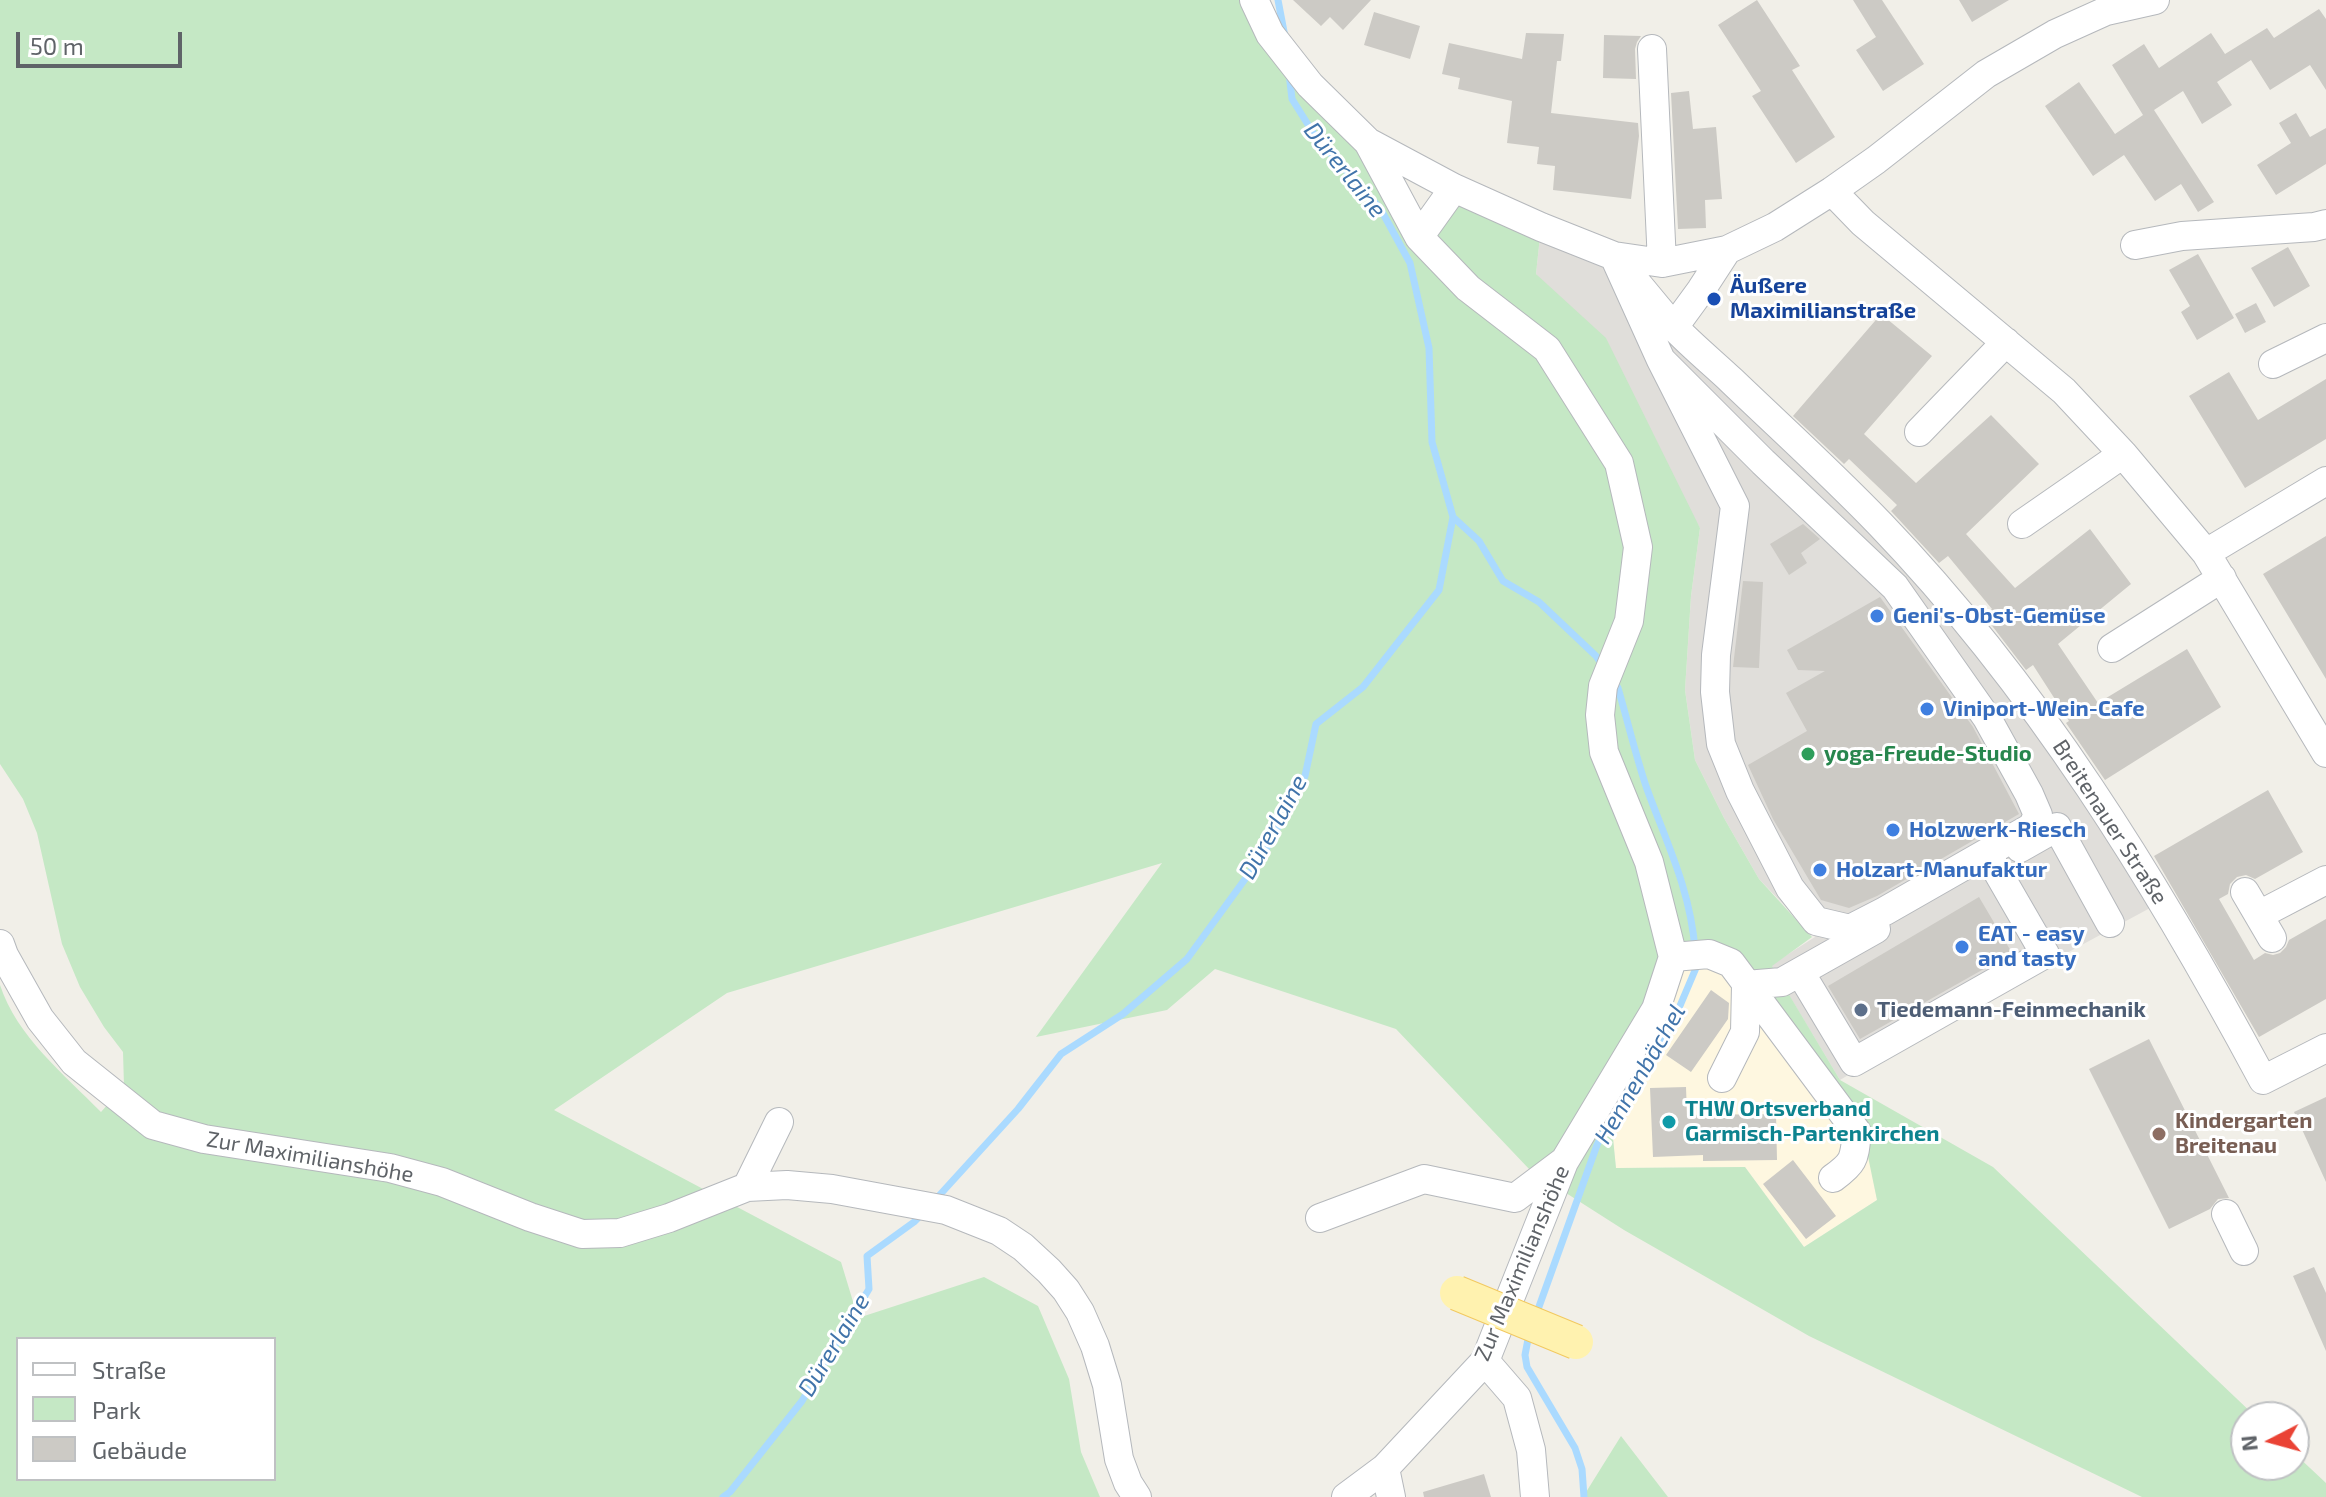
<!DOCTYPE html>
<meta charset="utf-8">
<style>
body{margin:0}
#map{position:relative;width:2326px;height:1497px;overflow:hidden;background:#f1efe8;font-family:"Exo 2",sans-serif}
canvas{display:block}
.legend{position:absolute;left:16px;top:1337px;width:260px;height:144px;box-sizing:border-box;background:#fff;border:2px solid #bfc1c3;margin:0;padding:10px 14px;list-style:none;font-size:24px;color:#5f6368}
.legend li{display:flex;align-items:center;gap:16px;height:40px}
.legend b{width:40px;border:2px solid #bfc1c3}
.north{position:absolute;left:2230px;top:1401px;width:80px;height:80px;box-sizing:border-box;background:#fff;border:2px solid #bfc1c3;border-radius:50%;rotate:264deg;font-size:22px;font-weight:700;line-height:32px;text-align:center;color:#5f6368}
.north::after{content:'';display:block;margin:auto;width:28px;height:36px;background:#ea4335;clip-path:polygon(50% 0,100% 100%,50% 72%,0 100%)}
.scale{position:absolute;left:16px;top:32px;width:166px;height:36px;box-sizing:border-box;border:4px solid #5f6368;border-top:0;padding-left:10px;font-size:24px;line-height:28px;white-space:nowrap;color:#5f6368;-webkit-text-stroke:6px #fff;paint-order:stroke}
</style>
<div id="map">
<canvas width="2326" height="1497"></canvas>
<ul class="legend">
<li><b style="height:10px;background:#fff"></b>Straße</li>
<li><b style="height:22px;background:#c5e8c5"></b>Park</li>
<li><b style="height:22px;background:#cccac5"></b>Gebäude</li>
</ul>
<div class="north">N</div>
<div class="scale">50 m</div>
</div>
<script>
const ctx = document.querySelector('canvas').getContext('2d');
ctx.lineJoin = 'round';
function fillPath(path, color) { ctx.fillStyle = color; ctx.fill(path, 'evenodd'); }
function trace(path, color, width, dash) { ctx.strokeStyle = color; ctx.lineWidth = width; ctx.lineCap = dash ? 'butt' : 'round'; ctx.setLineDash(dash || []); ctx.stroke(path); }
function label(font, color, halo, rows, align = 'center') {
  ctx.font = font + ' "Exo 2",sans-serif'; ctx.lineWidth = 6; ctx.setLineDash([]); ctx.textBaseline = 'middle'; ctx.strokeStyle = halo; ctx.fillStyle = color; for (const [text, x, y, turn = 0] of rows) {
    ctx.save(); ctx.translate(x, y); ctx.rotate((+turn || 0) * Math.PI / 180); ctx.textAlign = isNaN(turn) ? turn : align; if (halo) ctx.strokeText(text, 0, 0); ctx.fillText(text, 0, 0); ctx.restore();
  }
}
const commercial = new Path2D(`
 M1673,957L1731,963L1867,1147L1877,1200L1804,1247L1745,1167L1616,1168L1608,1088Z`);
const industrial = new Path2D(`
 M1541,227L1614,256L1881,524L2163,901L1917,1034L1840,1080L1771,965L1815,937L1759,879L1724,818L1695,760L1685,690L1691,596L1700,528L1536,274Z`);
const green = new Path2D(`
 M0,0H1254L1310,85L1418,236L1454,188L1541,227L1536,274L1606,338L1700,528L1691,596L1685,690L1695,760L1724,818L1759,879L1812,937L1772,966L1840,1080L1993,1167L2256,1417H2246V1465H2294V1453L2326,1483V1497H2142L1809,1336L1624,1230L1530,1170L1396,1029L1215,969L1167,1010L1036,1037L1162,863L727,993L554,1110L841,1262L858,1318L984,1277L1038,1306L1069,1379L1081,1452L1100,1497H0V985C17,1037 64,1074 101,1112L124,1086L123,1052L104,1027L80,987L62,944L37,833L23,799L0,764ZM1673,957L1731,963L1866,1147L1877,1200L1804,1247L1745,1167L1616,1168L1608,1088ZM18,1339H274V1479H18Z
 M1621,1436L1668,1497H1583Z`);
const stream = new Path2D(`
 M1278,0L1285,37
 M1453,517L1479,541L1503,581L1539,602L1596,656L1603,666
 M1614,682L1618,688C1628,722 1636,757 1647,789C1667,844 1690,889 1695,949
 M936,1199L1018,1109L1061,1054L1123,1014L1187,959L1264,853L1305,776L1316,724L1363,687L1439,590L1453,517L1432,442L1429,348L1410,263L1380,208L1317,139L1292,99L1289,73
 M1536,1315L1597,1145L1619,1102L1668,1034L1696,968V961
 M1529,1334L1525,1355L1527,1367L1575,1448L1582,1469L1584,1497
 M723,1497L730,1492L802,1401L869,1289L867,1256L914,1222L922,1214`);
const building = new Path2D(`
 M1293,0H1371L1343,30L1330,17L1321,26Z
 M1757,0L1800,66L1792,70L1835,137L1796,163L1752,96L1761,91L1718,25Z
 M1853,0H1882L1924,64L1883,91L1856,50L1876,37Z
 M1959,0H2009L1972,22Z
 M2319,9L2326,19V90L2310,65L2270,90L2251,60L2217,82L2232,105L2202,124L2183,91L2154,110L2214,202L2198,212L2181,184L2155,201L2124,155L2093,176L2045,106L2079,82L2115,134L2143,115L2112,65L2144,44L2159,68L2211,33L2225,54L2267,28L2274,38Z
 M1374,12L1420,26L1410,59L1364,45Z
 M1526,33L1564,34L1561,61H1557L1551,113L1638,123L1639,136L1631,199L1553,190L1555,166L1537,164L1539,147L1507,143L1512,101L1458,89L1460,78L1442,74L1449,43L1522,59Z
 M1604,35L1641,36L1637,42L1635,49L1636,79L1603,78Z
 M1689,91L1693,129L1716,127L1722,199L1705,200L1706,228L1678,229L1671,93Z
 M2296,113L2310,137L2326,128V164L2276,195L2257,165L2291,143L2279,123Z
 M2288,247L2310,286L2274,307L2251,268Z
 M2198,254L2234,318L2197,340L2181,312L2190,306L2169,270Z
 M2256,303L2266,322L2245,333L2235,314Z
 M1881,314L1932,356L1864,434L1916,483L1991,415L2039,464L1966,534L2015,588L2090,529L2131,584L2058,644L2098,703L2187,649L2221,707L2105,780L2066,723L2069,721L2033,665L2026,670L1983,614L1992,609L1948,556L1939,563L1891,511L1897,505L1849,459L1844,464L1793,416Z
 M2229,372L2258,420L2326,379V439L2245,488L2189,396Z
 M1803,524L1820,539L1801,553L1807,563L1789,575L1770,544Z
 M2326,536V679L2263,574Z
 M1743,581L1763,582L1759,668L1733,667Z
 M1880,597L1973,727L2019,814L1877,896L1849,908L1821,900L1773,819L1748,765L1807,731L1786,693L1825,671L1798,670L1787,650Z
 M2268,790L2303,852L2255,879L2246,875L2237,877L2230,884L2228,894L2219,899L2254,960L2265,953L2273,955L2280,953L2286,947L2289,940L2326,919V999L2259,1037L2154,856Z
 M1979,897L2012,953L1860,1039L1828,986Z
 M1711,990L1729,1003L1728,1019L1691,1072L1666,1055Z
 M2149,1039L2229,1198L2218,1199L2210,1209L2169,1229L2089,1069Z
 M1686,1087L1687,1115L1776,1114L1777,1160L1703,1161V1155L1653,1157L1650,1088Z
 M2326,1097V1182L2294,1112Z
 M1793,1160L1836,1216L1806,1239L1763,1184Z
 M2314,1267L2326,1293V1351L2293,1276Z
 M1484,1474L1491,1497H1424L1423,1492Z`);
const minor = new Path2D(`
 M1254,0L1270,34L1310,85L1368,142L1454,188L1541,227L1614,256L1662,263L1727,250L1775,227L1832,191L1876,160L1986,74L2055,34L2106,11L2155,0
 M1652,49L1662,263
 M1832,191L1863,223L2064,391L2123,454L2206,553L2326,753
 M1419,237L1454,188
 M2135,245L2182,236L2314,227L2326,224
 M1614,256L1661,360L1735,506L1716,655L1715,692L1721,744L1740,791L1790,888L1816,921L1850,929L1885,911L2032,827L2038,815L2029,794L1987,718L1895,587L1763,462L1661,360
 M1635,281C1648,296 1660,312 1674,327C1692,346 1713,363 1732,381C1781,428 1832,474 1880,524C2037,687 2156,881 2263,1080L2326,1048
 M1674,327L1701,290L1727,250
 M2273,364L2326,338
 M1919,432L2006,342
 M2022,524L2123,454
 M2206,553L2326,481
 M2112,648L2222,578
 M2020,848L2057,827L2110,923
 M2245,892L2272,938
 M2259,915L2326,880
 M0,944L4,955L40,1019L74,1062L153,1125L204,1139L390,1168L442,1182L530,1217L582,1234L620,1233L669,1218L747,1187L787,1185L832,1189L946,1210L999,1231L1023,1247L1049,1271L1066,1290L1080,1312L1095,1346L1107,1385L1119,1459L1128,1483L1137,1497
 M1673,957L1709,954L1731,963L1857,1132C1854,1159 1855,1162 1833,1178
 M1800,972L1854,1062L2045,954L1993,864
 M1722,1078L1745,1032L1746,985L1782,982L1876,929
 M747,1187L779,1122
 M2226,1214L2244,1251
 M1320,1218L1424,1179L1515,1198L1563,1162
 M1485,1361L1517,1398L1531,1450L1535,1497
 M1385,1468L1391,1497
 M1346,1497L1385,1468L1485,1361L1564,1162L1656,1009L1673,957L1649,862L1604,752L1600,715L1603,686L1629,621L1638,547L1619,463L1547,349L1468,288L1419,237L1368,142`);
const majorBridge = new Path2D(`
 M1457,1293L1576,1342`);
const markers = [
 [1714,299,8,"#1a4fb4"],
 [1877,616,8,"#3f7fe0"],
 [1927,709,8,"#3f7fe0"],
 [1808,754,8,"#2e9e5b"],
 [1893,830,8,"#3f7fe0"],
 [1820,870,8,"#3f7fe0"],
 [1962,947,8,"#3f7fe0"],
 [1861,1010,8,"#5c6f8a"],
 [1669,1122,8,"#0f9aa8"],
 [2159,1134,8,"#8d6e63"]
];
const transitNames = [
 ["Äußere",1730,286],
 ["Maximilianstraße",1730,311]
];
const shopNames = [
 ["Geni's-Obst-Gemüse",1893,616],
 ["Viniport-Wein-Cafe",1943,709],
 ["Holzwerk-Riesch",1909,830],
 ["Holzart-Manufaktur",1836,870],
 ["EAT - easy",1978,934],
 ["and tasty",1978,959]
];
const leisureNames = [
 ["yoga-Freude-Studio",1824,754]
];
const streetNames = [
 ["Breitenauer Straße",2110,822,57],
 ["Zur Maximilianshöhe",310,1157,10],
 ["Zur Maximilianshöhe",1522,1263,-67]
];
const serviceNames = [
 ["Tiedemann-Feinmechanik",1877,1010]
];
const cultureNames = [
 ["THW Ortsverband",1685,1109],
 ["Garmisch-Partenkirchen",1685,1134]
];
const educationNames = [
 ["Kindergarten",2175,1121],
 ["Breitenau",2175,1146]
];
const waterNames = [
 ["Dürerlaine",1345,170,51],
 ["Dürerlaine",1273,827,-61],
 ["Hennenbächel",1640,1074,-60],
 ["Dürerlaine",834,1345,-59]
];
fillPath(commercial, '#fef7e0');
fillPath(industrial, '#e0deda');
fillPath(green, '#c5e8c5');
trace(stream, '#aadaff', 7);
fillPath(building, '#cccac5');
trace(minor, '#b5b8bc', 30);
trace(minor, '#fff', 28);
trace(majorBridge, '#f2c960', 36, []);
trace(majorBridge, '#fff2af', 34);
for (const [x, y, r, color] of markers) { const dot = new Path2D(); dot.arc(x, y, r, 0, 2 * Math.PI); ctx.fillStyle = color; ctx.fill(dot); trace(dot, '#fff', 3); }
label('bold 22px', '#164399', '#fff', transitNames, 'left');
label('bold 22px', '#366cbe', '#fff', shopNames, 'left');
label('bold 22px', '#27864d', '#fff', leisureNames, 'left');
label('22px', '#5f6368', '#fff', streetNames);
label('bold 22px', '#4e5e75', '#fff', serviceNames, 'left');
label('bold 22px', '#0d838f', '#fff', cultureNames, 'left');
label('bold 22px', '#785e54', '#fff', educationNames, 'left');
label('italic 24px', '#4174aa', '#fff', waterNames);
</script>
